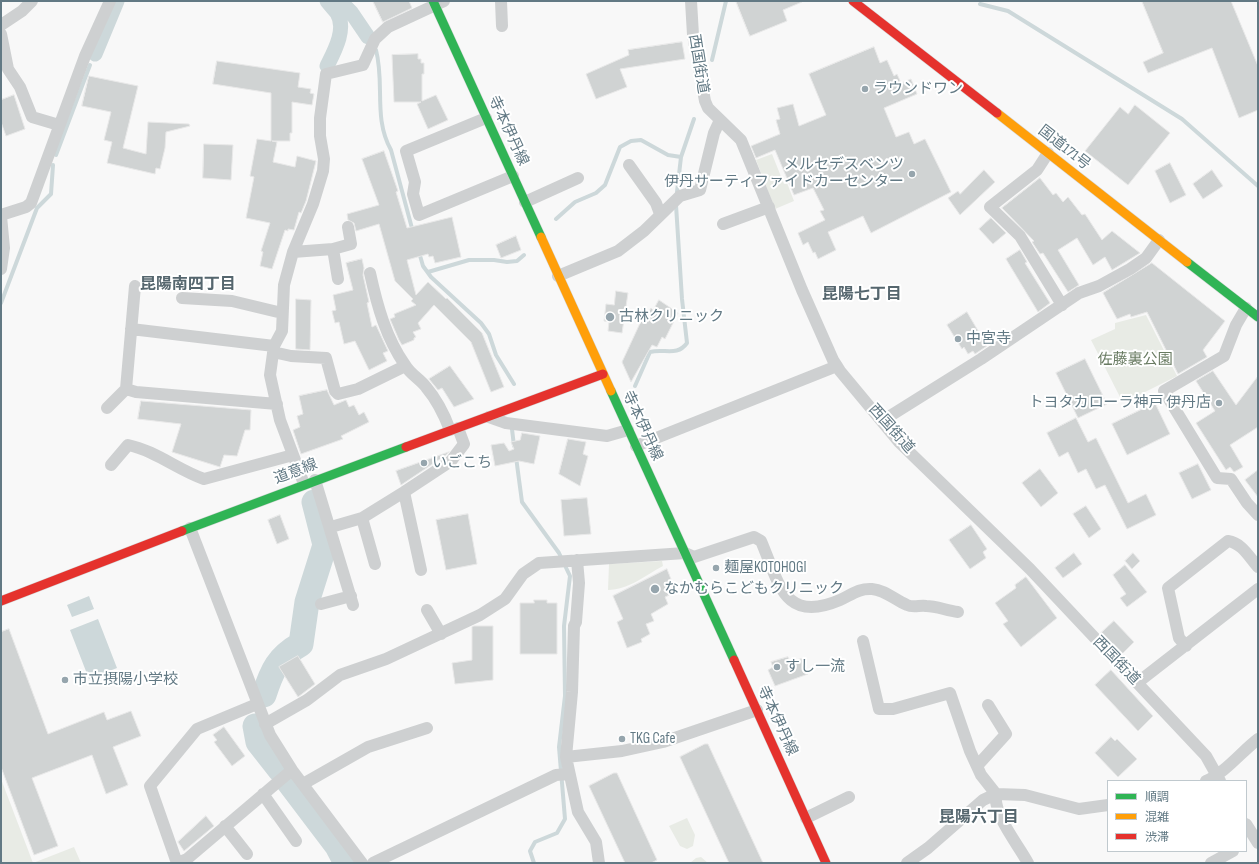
<!DOCTYPE html>
<meta charset="utf-8">
<style>
body{margin:0}
#map{position:relative;width:1259px;height:864px;overflow:hidden;background:#f8f8f8;font-family:"Sofia Sans Condensed","Noto Sans JP",sans-serif}
canvas{display:block}
.frame{position:absolute;inset:0;border:2px solid #627984;pointer-events:none}
.legend{position:absolute;left:1107px;top:780px;width:140px;height:72px;box-sizing:border-box;background:#fff;border:1px solid #c0c9ce;margin:0;padding:5px 7px;list-style:none;font-size:12px;color:#627984}
.legend li{display:flex;align-items:center;gap:8px;height:20px}
.legend b{width:20px;border:1px solid #c0c9ce}
</style>
<div id="map">
<canvas width="1259" height="864"></canvas>
<div class="frame"></div>
<ul class="legend">
<li><b style="height:5px;background:#30b455"></b>順調</li>
<li><b style="height:5px;background:#ff9f0a"></b>混雑</li>
<li><b style="height:5px;background:#e5322d"></b>渋滞</li>
</ul>
</div>
<script>
const ctx = document.querySelector('canvas').getContext('2d');
ctx.lineJoin = 'round';
function fillPath(path, color) { ctx.fillStyle = color; ctx.fill(path, 'evenodd'); }
function trace(path, color, width, dash) { ctx.strokeStyle = color; ctx.lineWidth = width; ctx.lineCap = dash ? 'butt' : 'round'; ctx.setLineDash(dash || []); ctx.stroke(path); }
function label(font, color, halo, rows, align = 'center') {
  ctx.font = font + ' "Sofia Sans Condensed","Noto Sans JP",sans-serif'; ctx.lineWidth = 4; ctx.setLineDash([]); ctx.textBaseline = 'middle'; ctx.strokeStyle = halo; ctx.fillStyle = color; for (const [text, x, y, turn = 0] of rows) {
    ctx.save(); ctx.translate(x, y); ctx.rotate((+turn || 0) * Math.PI / 180); ctx.textAlign = isNaN(turn) ? turn : align; if (halo) ctx.strokeText(text, 0, 0); ctx.fillText(text, 0, 0); ctx.restore();
  }
}
const green = new Path2D(`
 M772,154L784,184L787,183L794,201L775,209L756,160Z
 M1146,315L1177,376L1131,399L1120,397L1091,340L1115,329V323Z
 M662,561L663,566C646,575 628,590 608,590L609,564Z
 M1,779L33,863H1Z
 M687,818L695,835L693,846L687,849L680,846L669,826Z
 M74,847L81,863H33Z
 M701,857L708,863H690L696,858Z`);
const water = new Path2D(`
 M89,596L94,609L72,617L67,605Z
 M98,619L117,668L89,679L70,630Z`);
const stream = new Path2D(`
 M980,4L1008,11L1182,119L1258,186
 M376,50C385,84 373,118 391,150L413,232
 M712,60L726,1
 M56,155L90,65
 M677,192L681,157
 M556,219L575,202L596,193L605,185L620,147L631,141L641,140L668,155L681,157L694,119
 M419,252L423,266L431,277L481,323L489,334L496,355L514,384
 M428,272L469,260H494L507,262L517,261L524,255
 M1,303L37,208L51,194L53,165
 M635,386L650,352C664,348 677,357 687,343L682,299L676,205
 M512,429L514,446
 M516,457L522,502L559,553L570,576L564,626L565,696L559,747L565,819L557,833L535,842L530,851L534,863`);
const canal = new Path2D(`
 M327,1C330,5 334,9 337,13C347,29 334,52 327,66
 M340,1L351,12L368,37
 M95,54L117,1`);
const river = new Path2D(`
 M264,695C272,670 278,657 301,644L307,602L325,545L314,502
 M255,726L258,742L280,770
 M287,780L337,846L346,863`);
const building = new Path2D(`
 M373,1H409L412,8L383,22Z
 M736,1H802V2L783,10L787,21L750,36Z
 M1142,1H1231L1258,66V110L1239,118L1212,48L1148,73L1143,62L1163,53Z
 M682,42L685,59L620,69L627,87L596,99L586,74L629,55L628,50Z
 M874,47L880,63L887,60L894,76L897,74L901,83L911,79L917,94L884,108L896,137L909,132L914,144L925,139L951,192L871,233L863,216L828,232L836,250L818,259L815,252L813,253L808,242L803,245L798,233L825,220L820,211L824,210L813,188L794,195L775,150L756,158L751,146L780,134L776,120L780,119L777,108L793,104L799,126L826,115L809,74Z
 M418,54V59H421V63H424V74H422V101L436,95L448,120L428,129L417,104L421,102H394L392,55Z
 M217,61L300,73L298,87L311,89L310,93L314,94L312,105L292,102V133H290V141H272L277,142L273,162L295,167L297,156L316,161L306,201L301,213L299,212L294,230L288,229V231L285,230L272,269L260,266L263,252L261,251L270,223L246,218L254,177L250,176L257,139L271,141V93L213,84Z
 M89,76L138,86L123,148L146,154L148,122L189,124L190,126L166,132L165,148L160,169L156,168L155,174L107,163L112,142L104,140L111,112L82,106Z
 M14,95L25,129L6,136L1,122V100Z
 M1135,105L1170,133L1128,185L1085,151L1120,107L1128,114Z
 M204,144L233,145L231,180L203,178Z
 M384,151L398,191L396,192L407,228L452,217L461,257L435,263L433,256L429,257L428,254L407,260L416,295L428,282L446,299L447,298L482,333L504,387L491,392L471,342L434,305L418,323L421,329L413,332L416,337L414,338V340L402,345L399,340L390,319L395,317L394,314L416,305L411,301L413,299L395,281L379,224L356,231L354,223L348,220L347,214L379,205L362,159Z
 M1170,163L1186,195L1170,203L1155,171Z
 M984,170L995,182L960,215L948,198L958,191L960,194Z
 M1212,170L1223,186L1203,199L1193,184Z
 M1040,178L1053,195L1056,193L1063,202L1068,197L1082,215L1085,214L1102,240L1112,231L1140,253L1112,270L1105,257L1093,265L1077,238L1058,250L1079,285L1068,292L1043,253L1040,254L1032,242L1034,241L1002,208Z
 M991,218L1006,233L993,244L979,229Z
 M516,236L521,250L501,258L496,245Z
 M1020,250L1027,262L1025,263L1050,303L1038,312L1006,259Z
 M362,259L364,268L363,275L369,302L367,303L372,327L376,325L388,351L383,353L387,361L369,370L355,341L344,344L339,322L335,323L332,311L336,310L333,295L353,290L346,263Z
 M1152,263L1225,321L1203,350L1207,357L1178,374L1147,312L1131,317L1130,314L1117,319L1103,293Z
 M616,291L628,293L622,333L608,331L609,322L604,321L606,304L614,305Z
 M296,299L311,300L310,350L296,349Z
 M659,300L678,313L665,339L662,337L657,347L652,345L631,382L622,362L642,319L644,320L651,308L653,310Z
 M967,312L987,346L975,354L973,351L968,354L964,347L962,349L947,325Z
 M1085,359L1107,404L1078,418L1056,373Z
 M450,366L474,399L454,407L442,388L438,390L429,379Z
 M1213,371L1236,405L1258,376V427L1230,445L1243,467L1234,472L1230,467L1226,470L1196,423L1215,411L1196,381Z
 M327,390L334,405L346,400L349,407L354,405L359,415L364,412L369,422L341,436L343,439L301,454L293,430L300,427L297,416L303,414L299,396Z
 M141,401L251,410L250,430H245L237,456L224,455L220,467L172,452L181,424L138,419Z
 M1155,403L1170,434L1127,455L1112,424Z
 M1076,418L1088,442L1096,438L1128,503L1146,494L1156,515L1127,529L1105,485L1096,489L1086,469L1078,473L1068,452L1059,457L1047,433Z
 M522,433L540,436L534,464L519,461L495,466L491,445L504,443L509,451L514,449L511,442L520,440Z
 M568,439L586,442L583,454L588,456L580,486L559,474Z
 M449,452L446,455L401,485L396,471Z
 M1198,464L1211,490L1192,499L1179,473Z
 M1040,469L1058,493L1041,507L1022,483Z
 M1258,470V497L1245,480Z
 M587,498L591,534L564,536L561,500Z
 M1086,506L1101,529L1089,538L1073,514Z
 M468,514L477,564L446,570L436,520Z
 M280,515L289,539L277,544L268,520Z
 M971,525L987,549L983,552L986,558L970,569L949,540Z
 M1074,553L1082,564L1063,578L1055,568Z
 M1133,553L1140,561L1132,569L1125,561Z
 M1125,565L1147,592L1127,607L1120,598L1126,594L1113,575Z
 M667,569L676,592L665,597L668,604L651,614L654,621L646,624L650,634L641,639L642,642L627,648L617,622L623,619L613,596Z
 M1026,577L1057,618L1021,647L1003,624L1008,621L995,603L1016,588L1015,585Z
 M534,600H547V603H557V654H520V603H534Z
 M1114,621L1134,642L1121,655L1101,633Z
 M474,626H493V680L455,684L452,663L472,660V627Z
 M9,629L48,734L104,712L107,720L131,711L141,736L113,747L128,785L106,794L92,755L32,778L58,846L34,855L1,767V632Z
 M298,656L315,684L298,697L279,667Z
 M788,657L790,662L803,658L808,674L775,686L768,670L773,667L771,662Z
 M1111,670L1153,716L1138,731L1095,685Z
 M224,727L245,756L232,766L214,742L217,740L213,735Z
 M1111,737L1115,741L1117,739L1137,759L1118,777L1095,753Z
 M705,744H708L763,863H729L680,757Z
 M614,773H617L657,860L651,863H625L589,786Z
 M206,816L214,826L184,851L178,842Z`);
const street = new Path2D(`
 M501,1L502,26
 M691,1L693,35L705,101L708,108L741,140L802,290L833,360L840,371L899,442L1030,569L1206,756L1220,781
 M1,25L22,11L32,1
 M1,34L8,69L20,87L32,117L59,125
 M486,118L406,151L415,182L413,194L419,215L513,176
 M1048,153L1037,170L990,207L1020,236L1062,305
 M629,165L656,203L660,214
 M525,202L578,178
 M1,215L26,207L31,203L85,56L110,1
 M1,216L4,248L1,269
 M723,224L769,207
 M333,249L338,279
 M293,252L333,249L351,244L348,227
 M370,273C377,305 386,338 405,365C410,374 420,379 426,387C437,400 444,414 450,430
 M558,276L618,251L644,231L680,196L700,190L714,133L720,120
 M182,298L232,301L282,313
 M1246,308L1236,325L1224,356L1164,391L1217,478L1231,479L1247,503L1258,515
 M131,329L274,346
 M273,352L291,356L326,358L335,391L338,394L358,389L405,366
 M126,389L136,392L277,404
 M107,408L126,389L135,286
 M489,417L506,423L607,436L628,430
 M882,421L981,359L1079,293L1099,286L1130,269L1146,258L1159,240
 M636,446L837,366
 M111,465L128,445C156,451 178,470 204,479L293,455
 M315,480L353,605
 M304,484L280,420L270,375L274,346L282,331L284,285L293,252L313,204L323,171L324,159L320,136V118L326,74L363,65L375,39L388,27L444,1
 M404,492L421,570
 M362,518L375,564
 M331,527L362,518L404,492L451,461L464,444L458,428
 M190,528L270,735L292,770L362,863
 M577,560L579,583L576,622L574,626L572,692L566,757L578,812L596,842L599,863
 M321,604L351,596
 M427,610L441,634
 M863,641L879,709H893L950,693L970,751L981,775L996,794C993,815 1018,844 1028,863
 M1186,646L1179,638L1168,588L1228,541C1242,543 1249,557 1258,567
 M1137,683L1258,589
 M265,724L307,700L340,675L386,659L480,615L505,599L523,574L539,563L685,553L694,557L754,537L761,541C779,583 784,624 840,600C851,595 859,588 872,589C885,590 895,600 907,605C913,608 920,605 926,606C937,606 947,611 958,612
 M566,757L622,751L663,742L757,710
 M977,766L1006,734L988,705
 M1206,781C1226,772 1241,752 1258,739
 M303,784L368,747L427,728
 M263,794L296,841
 M806,818L849,797
 M1246,824L1258,843
 M225,826L247,854
 M177,863L150,786L197,729L257,704
 M177,863L187,859L292,770
 M373,863L556,775L568,774
 M907,863L928,848L983,800L996,794L1025,795L1079,809L1108,805
 M1211,863L1233,851`);
const fast = new Path2D(`
 M433,1L541,237
 M1187,262L1258,317
 M611,391L734,660
 M182,531L406,447`);
const slow = new Path2D(`
 M997,113L1187,262
 M541,237L611,391`);
const jam = new Path2D(`
 M853,1L997,113
 M406,447L603,374
 M1,601L182,531
 M734,660L826,863`);
const markers = [
 [865,89,4,"#96a5ad"],
 [912,174,4,"#96a5ad"],
 [610,317,5,"#96a5ad"],
 [958,339,4,"#96a5ad"],
 [1219,403,4,"#96a5ad"],
 [424,463,4,"#96a5ad"],
 [716,568,4,"#96a5ad"],
 [655,589,5,"#96a5ad"],
 [777,667,4,"#96a5ad"],
 [65,680,4,"#96a5ad"],
 [622,739,4,"#96a5ad"]
];
const streetNames = [
 ["西国街道",698,64,81],
 ["寺本伊丹線",508,131,65],
 ["国道171号",1064,148,38],
 ["寺本伊丹線",642,426,65],
 ["西国街道",891,429,48],
 ["道意線",296,472,-21],
 ["西国街道",1116,661,46],
 ["寺本伊丹線",777,721,65]
];
const poiNames = [
 ["ラウンドワン",873,89],
 ["メルセデスベンツ",904,165,"right"],
 ["伊丹サーティファイドカーセンター",904,182,"right"],
 ["古林クリニック",619,317],
 ["中宮寺",966,339],
 ["トヨタカローラ神戸 伊丹店",1211,403,"right"],
 ["いごこち",432,463],
 ["麺屋KOTOHOGI",724,568],
 ["なかむらこどもクリニック",664,589],
 ["すし一流",785,667],
 ["市立摂陽小学校",73,680],
 ["TKG Cafe",630,739]
];
const parkNames = [
 ["佐藤裏公園",1135,360]
];
const neighbourhoodNames = [
 ["昆陽南四丁目",188,285],
 ["昆陽七丁目",862,295],
 ["昆陽六丁目",979,818]
];
fillPath(green, '#e8ebe5');
fillPath(water, '#cdd8da');
trace(stream, '#cdd8da', 4);
trace(canal, '#cdd8da', 15);
trace(river, '#cdd8da', 25);
fillPath(building, '#d0d3d3');
trace(building, '#e8e8e8', 1);
trace(fast, '#d4d6d6', 10);
trace(slow, '#d4d6d6', 10);
trace(jam, '#d4d6d6', 10);
trace(street, '#ced0d1', 12);
trace(fast, '#30b455', 9);
trace(slow, '#ff9f0a', 9);
trace(jam, '#e5322d', 9);
for (const [x, y, r, color] of markers) { const dot = new Path2D(); dot.arc(x, y, r, 0, 2 * Math.PI); ctx.fillStyle = color; ctx.fill(dot); trace(dot, '#fff', 1.5); }
label('15px', '#627984', '#fff', streetNames);
label('15px', '#627984', '#fff', poiNames, 'left');
label('15px', '#697b62', '#fff', parkNames);
label('bold 16px', '#55666e', '#fff', neighbourhoodNames);
</script>
